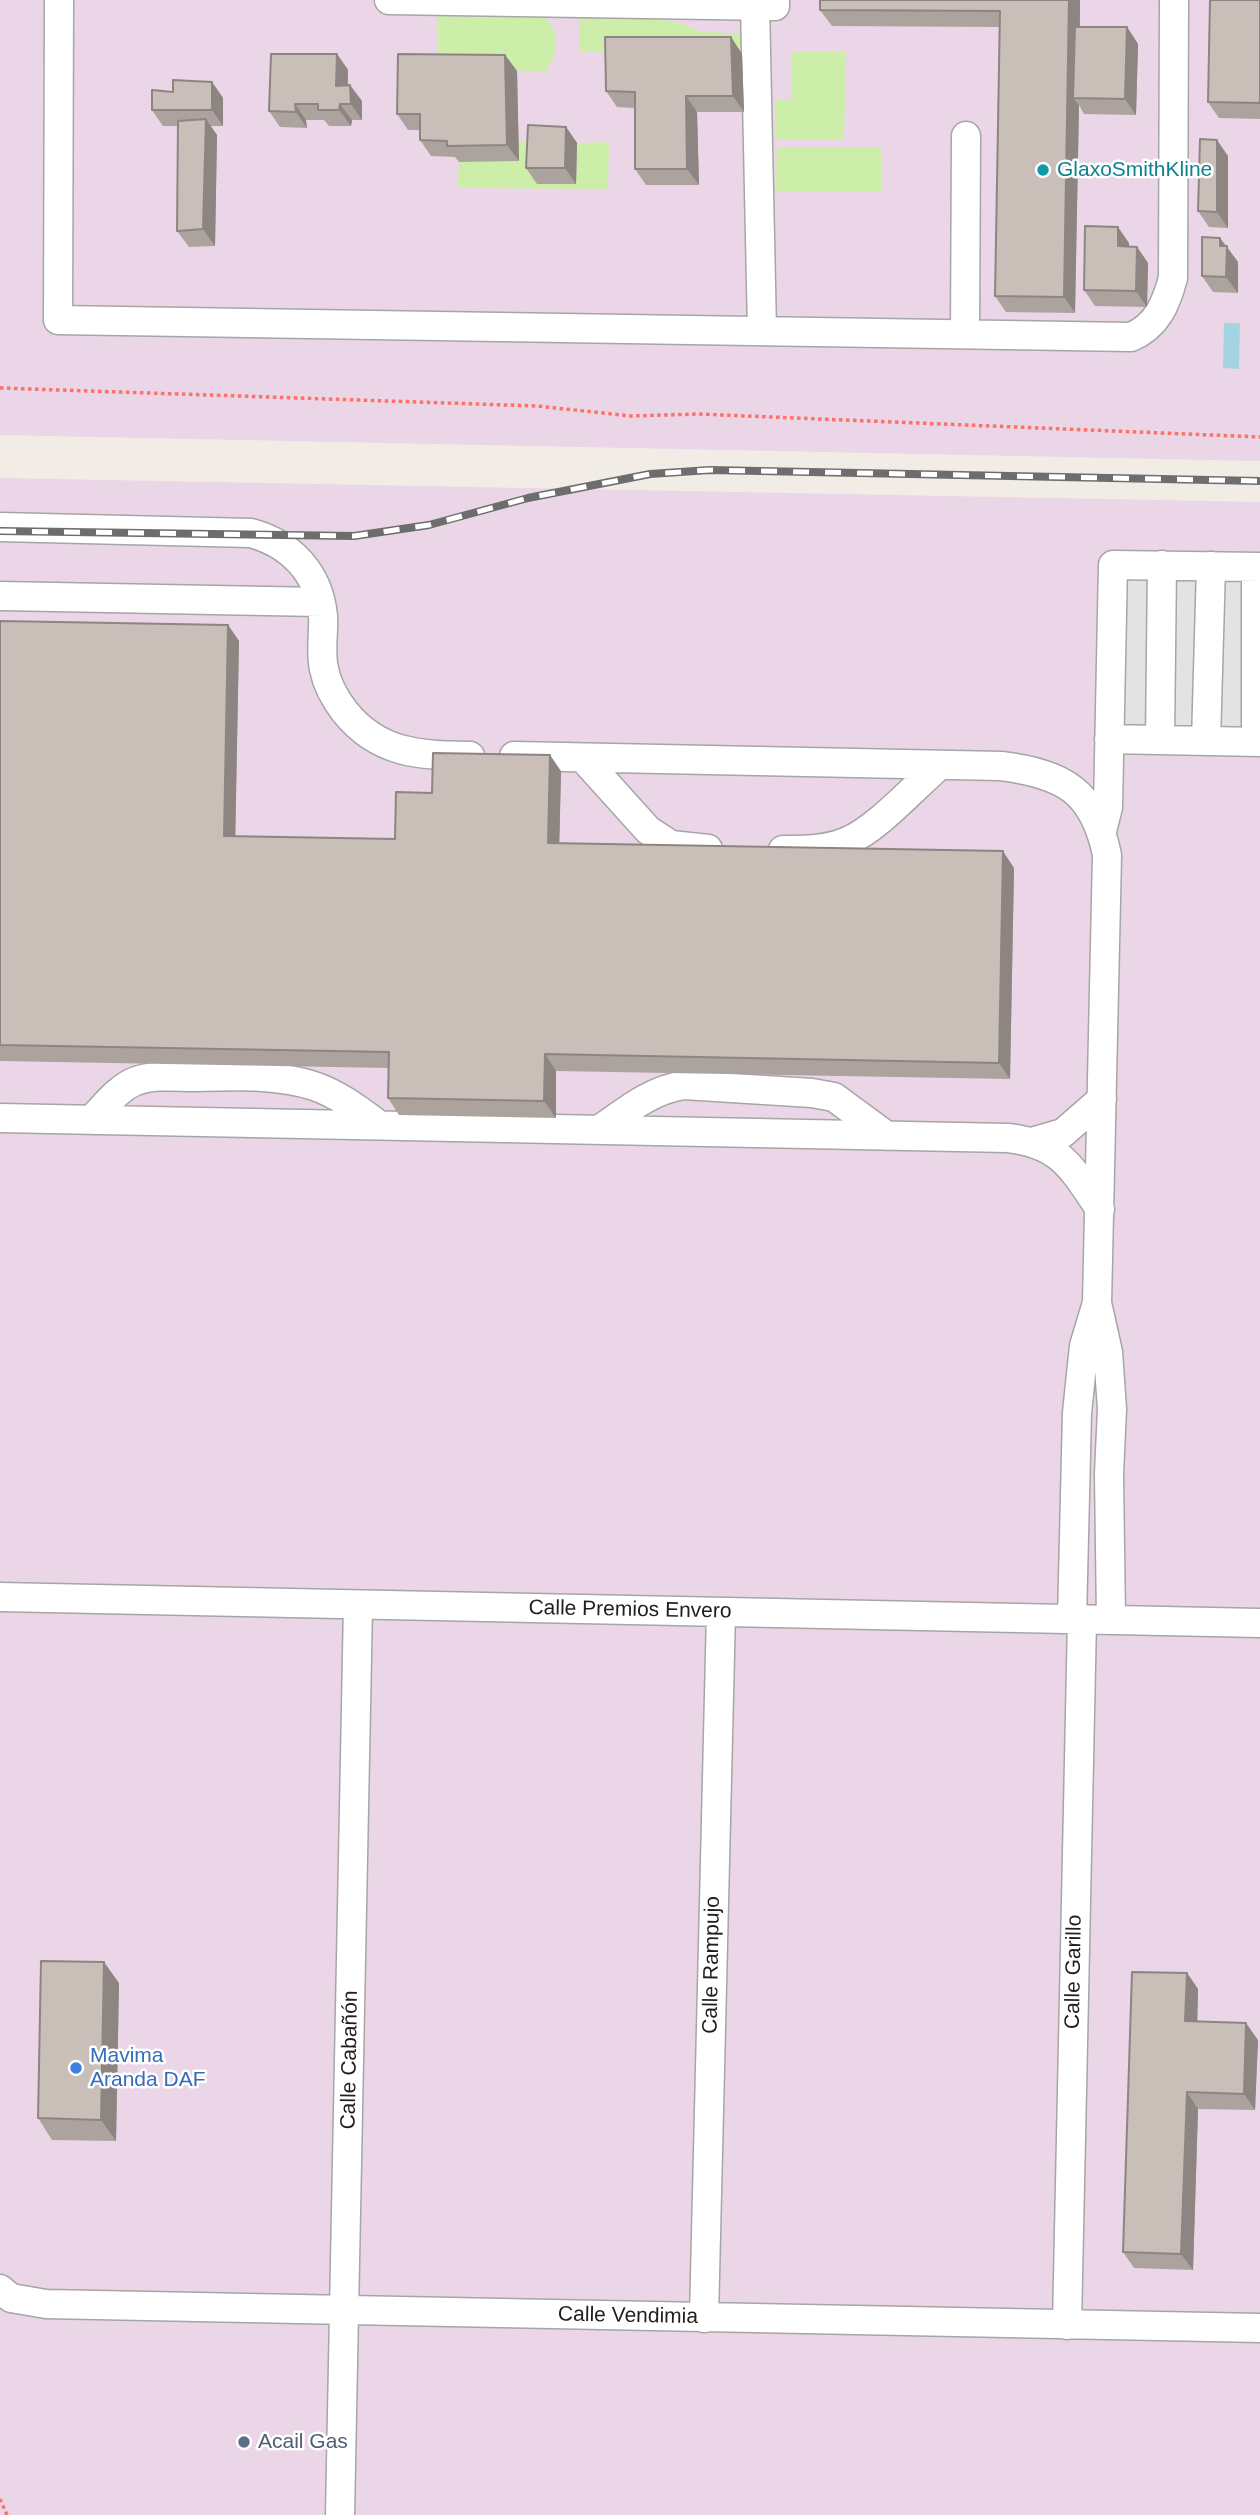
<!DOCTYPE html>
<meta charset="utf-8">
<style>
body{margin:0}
canvas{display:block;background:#f1ece5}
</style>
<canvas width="1260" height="2515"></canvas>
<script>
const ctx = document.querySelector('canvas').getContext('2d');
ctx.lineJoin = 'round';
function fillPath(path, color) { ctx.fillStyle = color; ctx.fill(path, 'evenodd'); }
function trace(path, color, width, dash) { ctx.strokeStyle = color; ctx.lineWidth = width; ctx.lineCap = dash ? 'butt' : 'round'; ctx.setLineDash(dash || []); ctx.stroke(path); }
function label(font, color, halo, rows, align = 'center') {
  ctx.font = font + ' Arial,sans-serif'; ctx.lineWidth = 5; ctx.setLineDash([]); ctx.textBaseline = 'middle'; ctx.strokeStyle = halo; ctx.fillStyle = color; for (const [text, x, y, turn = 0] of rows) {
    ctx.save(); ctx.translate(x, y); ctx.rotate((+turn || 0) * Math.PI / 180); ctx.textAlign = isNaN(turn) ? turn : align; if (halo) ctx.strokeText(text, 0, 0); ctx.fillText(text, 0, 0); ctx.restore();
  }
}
const industrial = new Path2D(`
 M0,0H1260V461L0,435Z
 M0,478L1260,502V2515H0Z`);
const grass = new Path2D(`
 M438,16L546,18C560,35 558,54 546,71L438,70Z
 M579,16L648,17L679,23L699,31L738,34L744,43L742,54L579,52Z
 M791,52H846L844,140H776L775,100L791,99Z
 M518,141L539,142L576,184L577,143L609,142L608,189L458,188L459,162L518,161Z
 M777,147H882L881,191H775Z`);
const parking = new Path2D(`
 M1102,554L1260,558V735L1098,731Z`);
const water = new Path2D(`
 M1224,323H1240L1239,369L1223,368Z`);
const path = new Path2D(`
 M0,388L537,406L631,416L698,414L1260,437
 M0,2499L7,2515`);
const minor = new Path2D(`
 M59,0L58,320L1131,337C1157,326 1166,304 1173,278L1174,0
 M389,0L775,6V0
 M755,5L762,331
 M965,334L966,136
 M0,527L251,533C291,544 319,573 323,616C324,633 320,652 324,669C327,685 335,699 345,712C379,754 419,755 470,756
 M0,596L320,602
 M1109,739L1260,742
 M1160,740L1162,565
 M1206,741L1211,566
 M1256,742V567
 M514,756L1001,766C1064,774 1094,791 1107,855L1097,1303L1108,1352L1112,1409L1109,1474L1111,1620
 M583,758L648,830L671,845L708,849
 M1102,831L1108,807L1113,565L1260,567
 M783,850C804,850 828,850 848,841C878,828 914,787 940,765
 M0,1118L1008,1138C1061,1144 1072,1168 1100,1209
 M91,1120C104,1107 119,1087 136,1081C154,1074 177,1077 196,1077C235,1076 277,1074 314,1086C338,1094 359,1110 379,1125
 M599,1130C626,1111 651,1090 684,1085L812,1093L834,1097L887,1136
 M1032,1142L1063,1133L1102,1099
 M0,1597L1260,1623
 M1072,1619L1077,1413L1084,1346L1096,1306
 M0,2289L11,2298L46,2304L1260,2328
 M704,2318L721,1612
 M1067,2325L1082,1619
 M340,2515L358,1605`);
const rail = new Path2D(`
 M0,531L354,536L429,525L528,498L650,474L710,470L1260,481`);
const wall = new Path2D(`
 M1080,0V27H1127L1138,44L1136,115L1084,114L1079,105L1075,313L1006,312L995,296L999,27L832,26L820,10Z
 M1260,0V119L1219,118L1208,102Z
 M731,37L742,54L744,112H697L699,185H646L635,169V108L617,107L606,91Z
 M337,54L348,70V85L362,101V120H352L351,126H329L324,120H306L307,128L280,127L269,111Z
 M505,55L517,71L519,161L459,162L455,157L431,156L420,140V130H408L397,114Z
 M212,82L223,98V126H210L217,135L215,246L189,247L177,231L178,126H163L152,110L173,92Z
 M566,127L577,143L576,184H537L526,168Z
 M1228,156V228L1209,227L1198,211Z
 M1220,238L1238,262V293L1213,292L1202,276Z
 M1129,243V246L1137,247L1148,263L1147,307L1095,306L1084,290Z
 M0,621L228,625L239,641L235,836L395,839L432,793L561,771L559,843L1014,868L1010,1079L556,1071V1118L399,1115L388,1098L389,1068L0,1061Z
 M1187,1973L1198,1989L1197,2022L1258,2040L1255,2110L1198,2109L1193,2270L1134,2268L1123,2252Z
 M119,1983L116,2141L52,2140L38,2118Z`);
const shadedWall = new Path2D(`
 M1069,0H1080L1079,98H1073L1079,105L1075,313L1064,297Z
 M1127,27L1138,44L1136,115L1125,99Z
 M731,37L742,54L744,112L733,96Z
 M337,54L348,70L347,102L336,86Z
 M505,55L517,71L519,161L507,145Z
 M212,82L223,98V126L212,110Z
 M350,85L362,101V120L351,104Z
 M686,96L697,112L699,185L687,169Z
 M295,104L306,120L307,128L296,112Z
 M340,104L352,120L351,126L339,110Z
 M206,119L217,135L215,246L203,229Z
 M566,127L577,143L576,184L565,168Z
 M1217,140L1228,156V228L1217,212Z
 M1118,227L1129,243V262L1118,246Z
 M1220,238L1238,262V293L1226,277L1220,246Z
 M1137,247L1148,263L1147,307L1136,291Z
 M228,625L239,641L235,852L224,836Z
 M550,755L561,771L559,859L548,843Z
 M1003,851L1014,868L1010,1079L999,1063Z
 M545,1054L556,1071V1118L544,1101Z
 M104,1962L119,1983L116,2141L101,2120Z
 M1187,1973L1198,1989L1197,2037L1185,2021Z
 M1246,2023L1258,2040L1255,2110L1244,2094Z
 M1187,2092L1198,2109L1193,2270L1181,2254Z`);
const building = new Path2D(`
 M820,0H1069L1064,297L995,296L1000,11L820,10Z
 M1210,0H1260V103L1208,102Z
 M1075,27H1127L1125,99L1073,98Z
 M605,37H731L733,96H686L687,169H635V92L606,91Z
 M271,54H337L336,86L350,85L351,104H340L339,110H318V104H295L296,112L269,111Z
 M398,54L505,55L507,145L447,146V141L420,140V114H397Z
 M173,80L212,82V110H152V90L173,92Z
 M206,119L203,229L177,231L178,121Z
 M528,125L566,127L565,168H526Z
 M1200,139L1217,140V212L1198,211Z
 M1085,226L1118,227V246L1137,247L1136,291L1084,290Z
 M1202,237L1220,238V246H1227L1226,277L1202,276Z
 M0,621L228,625L224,836L395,839L396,792L432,793L433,753L550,755L548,843L1003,851L999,1063L545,1054L544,1101L388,1098L389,1052L0,1045Z
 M41,1961L104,1962L101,2120L38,2118Z
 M1132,1972L1187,1973L1185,2021L1246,2023L1244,2094L1187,2092L1181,2254L1123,2252Z`);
const markers = [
 [1043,170,7,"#0f9aa8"],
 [76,2068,7,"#3f7fe0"],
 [244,2442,7,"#5c6f8a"]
];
const cultureNames = [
 ["GlaxoSmithKline",1057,170]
];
const streetNames = [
 ["Calle Premios Envero",630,1610,1],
 ["Calle Rampujo",712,1965,-89],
 ["Calle Garillo",1074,1972,-89],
 ["Calle Cabañón",350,2060,-89],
 ["Calle Vendimia",628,2316,1]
];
const shopNames = [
 ["Mavima",90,2056],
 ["Aranda DAF",90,2080]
];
const serviceNames = [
 ["Acail Gas",258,2442]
];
fillPath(industrial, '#ead6e7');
fillPath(grass, '#cdeea8');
fillPath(parking, '#e3e3e3');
fillPath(water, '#a2d5e1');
trace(minor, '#a6a6a6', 31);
trace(path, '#ff7067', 3.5, [3.5, 3.5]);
trace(minor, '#fff', 28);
trace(rail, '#6d6d6d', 8);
trace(rail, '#fff', 5, [16]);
fillPath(wall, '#ada39e');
fillPath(shadedWall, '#8d8581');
fillPath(building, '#c9beb8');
trace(building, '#8d8581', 2);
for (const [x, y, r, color] of markers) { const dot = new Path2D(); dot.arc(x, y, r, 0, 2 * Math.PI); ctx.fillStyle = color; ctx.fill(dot); trace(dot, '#fff', 2.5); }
label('21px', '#0d838f', '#fff', cultureNames, 'left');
label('21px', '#1f1f1f', '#fff', streetNames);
label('21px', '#366cbe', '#fff', shopNames, 'left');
label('21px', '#4e5e75', '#fff', serviceNames, 'left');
</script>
